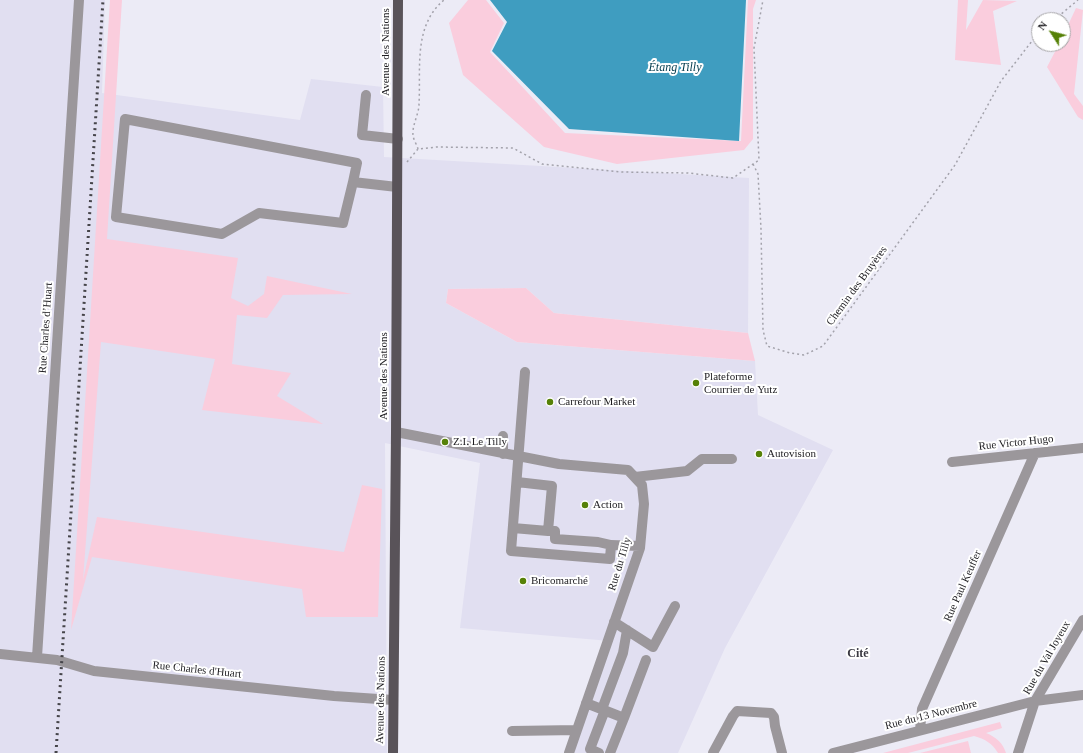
<!DOCTYPE html>
<meta charset="utf-8">
<style>
body{margin:0}
#map{position:relative;width:1083px;height:753px;overflow:hidden;background:#ecebf6;font-family:"Times New Roman",serif}
canvas{display:block}
.north{position:absolute;left:1031px;top:12px;width:40px;height:40px;box-sizing:border-box;background:#fff;border:1px solid #a5a4a6;border-radius:50%;rotate:306deg;font-size:11px;font-weight:700;line-height:16px;text-align:center;color:#1d1c20}
.north::after{content:'';display:block;margin:auto;width:14px;height:18px;background:#568107;clip-path:polygon(50% 0,100% 100%,50% 72%,0 100%)}
</style>
<div id="map">
<canvas width="1083" height="753"></canvas>
<div class="north">N</div>
</div>
<script>
const ctx = document.querySelector('canvas').getContext('2d');
ctx.lineJoin = 'round';
function fillPath(path, color) { ctx.fillStyle = color; ctx.fill(path, 'evenodd'); }
function trace(path, color, width, dash) { ctx.strokeStyle = color; ctx.lineWidth = width; ctx.lineCap = dash ? 'butt' : 'round'; ctx.setLineDash(dash || []); ctx.stroke(path); }
function label(font, color, halo, rows, align = 'center') {
  ctx.font = font + ' "Times New Roman",serif'; ctx.lineWidth = 4; ctx.setLineDash([]); ctx.textBaseline = 'middle'; ctx.strokeStyle = halo; ctx.fillStyle = color; for (const [text, x, y, turn = 0] of rows) {
    ctx.save(); ctx.translate(x, y); ctx.rotate((+turn || 0) * Math.PI / 180); ctx.textAlign = isNaN(turn) ? turn : align; if (halo) ctx.strokeText(text, 0, 0); ctx.fillText(text, 0, 0); ctx.restore();
  }
}
const built = new Path2D(`
 M0,0H105L102,93L300,120L311,79L383,87L384,157L749,178L748,333L554,313L526,288L448,289L446,303L517,342L755,361L758,415L833,450L725,648L678,753H572L610,641L460,628L480,463L385,443L387,753H0Z`);
const green = new Path2D(`
 M110,0H122L107,239L238,258L231,298L248,306L264,294L267,276L352,294L283,295L267,318L237,315L232,364L291,373L277,396L323,424L202,410L215,359L101,342L83,580L97,517L344,552L362,485L382,489L378,617H306L302,589L92,557L71,630Z
 M468,0H486L504,23L490,52L565,133L741,141L748,0H756L753,9V139L744,150L617,164L544,147L463,75L449,23Z
 M958,0H968L966,30L983,0L1017,1L993,11L1001,65L955,60Z
 M1076,8L1083,10L1074,94L1083,106V120L1078,117L1047,67L1059,44H1063V36Z
 M526,288L554,313L748,333L755,361L517,342L446,303L448,289Z
 M1000,722L1002,728L986,733C996,737 1003,743 1006,753H998C992,743 985,739 974,736L908,753H883Z
 M968,741L971,753H920Z`);
const water = new Path2D(`
 M490,0H746L739,141L569,129L492,51L507,22Z`);
const path = new Path2D(`
 M1054,20L1078,0
 M418,149C417,145 413,139 413,135C412,125 419,114 419,104C421,68 413,26 444,0
 M407,162L418,149L437,147L513,148L542,164L622,172L688,173L733,178L759,160L754,48L763,0
 M753,164L758,174L761,229L763,330L767,346L790,353L804,355L823,346L955,165L1001,81L1032,41L1039,34`);
const minor = new Path2D(`
 M366,95L362,135L398,139
 M353,182L343,223L259,213L222,234L116,217L125,119L357,163L353,182L397,187
 M525,372L511,551L610,559L611,545L640,546
 M396,432L559,464L628,470L642,485L644,504L640,548L569,753
 M503,454V436
 M952,462L1083,448
 M635,477L687,471L702,459H732
 M517,482L552,486L548,531H555V539L598,542L611,545
 M513,528L548,531
 M614,622L653,647L675,606
 M0,654L57,660L94,671L334,696L393,700
 M37,657L79,0
 M586,703L624,718L646,660
 M602,709L623,653L627,630
 M920,730L922,709L1035,453
 M512,731L577,730
 M599,753L590,749L605,710
 M610,753L624,718
 M713,753L733,716L737,711L771,713L774,717L775,726L782,753
 M833,753L1035,701L1083,695
 M1018,753L1035,701L1083,620`);
const major = new Path2D(`
 M393,753L396,432L398,0`);
const rail = new Path2D(`
 M56,753L103,0`);
const markers = [
 [696,383,4,"#568107"],
 [550,402,4,"#568107"],
 [445,442,4,"#568107"],
 [759,454,4,"#568107"],
 [585,505,4,"#568107"],
 [523,581,4,"#568107"]
];
const streetNames = [
 ["Avenue des Nations",386,52,-90],
 ["Chemin des Bruyères",857,286,-54],
 ["Rue Charles d’Huart",46,328,-86],
 ["Avenue des Nations",384,376,-90],
 ["Rue Victor Hugo",1016,443,-6],
 ["Rue du Tilly",620,564,-73],
 ["Rue Paul Keuffer",963,586,-66],
 ["Rue du Val Joyeux",1047,658,-60],
 ["Rue Charles d'Huart",197,670,6],
 ["Avenue des Nations",381,700,-89],
 ["Rue du 13 Novembre",931,715,-14]
];
const poiNames = [
 ["Plateforme",704,377],
 ["Courrier de Yutz",704,390],
 ["Carrefour Market",558,402],
 ["Z.I. Le Tilly",453,442],
 ["Autovision",767,454],
 ["Action",593,505],
 ["Bricomarché",531,581]
];
const waterNames = [
 ["Étang Tilly",675,68]
];
const neighbourhoodNames = [
 ["Cité",858,654]
];
fillPath(built, '#e1dff1');
fillPath(green, '#facddd');
fillPath(water, '#3f9dc0');
trace(path, '#a3a2ab', 1.5, [2, 3]);
trace(minor, '#9b979b', 10);
trace(major, '#595359', 10);
trace(rail, '#46454a', 3, [2, 4]);
for (const [x, y, r, color] of markers) { const dot = new Path2D(); dot.arc(x, y, r, 0, 2 * Math.PI); ctx.fillStyle = color; ctx.fill(dot); trace(dot, '#fff', 1.5); }
label('11px', '#1d1c20', '#fff', streetNames);
label('11px', '#1d1c20', '#fff', poiNames, 'left');
label('italic 12px', '#003a4d', '#fff', waterNames);
label('bold 12px', '#3a3942', '#fff', neighbourhoodNames);
</script>
